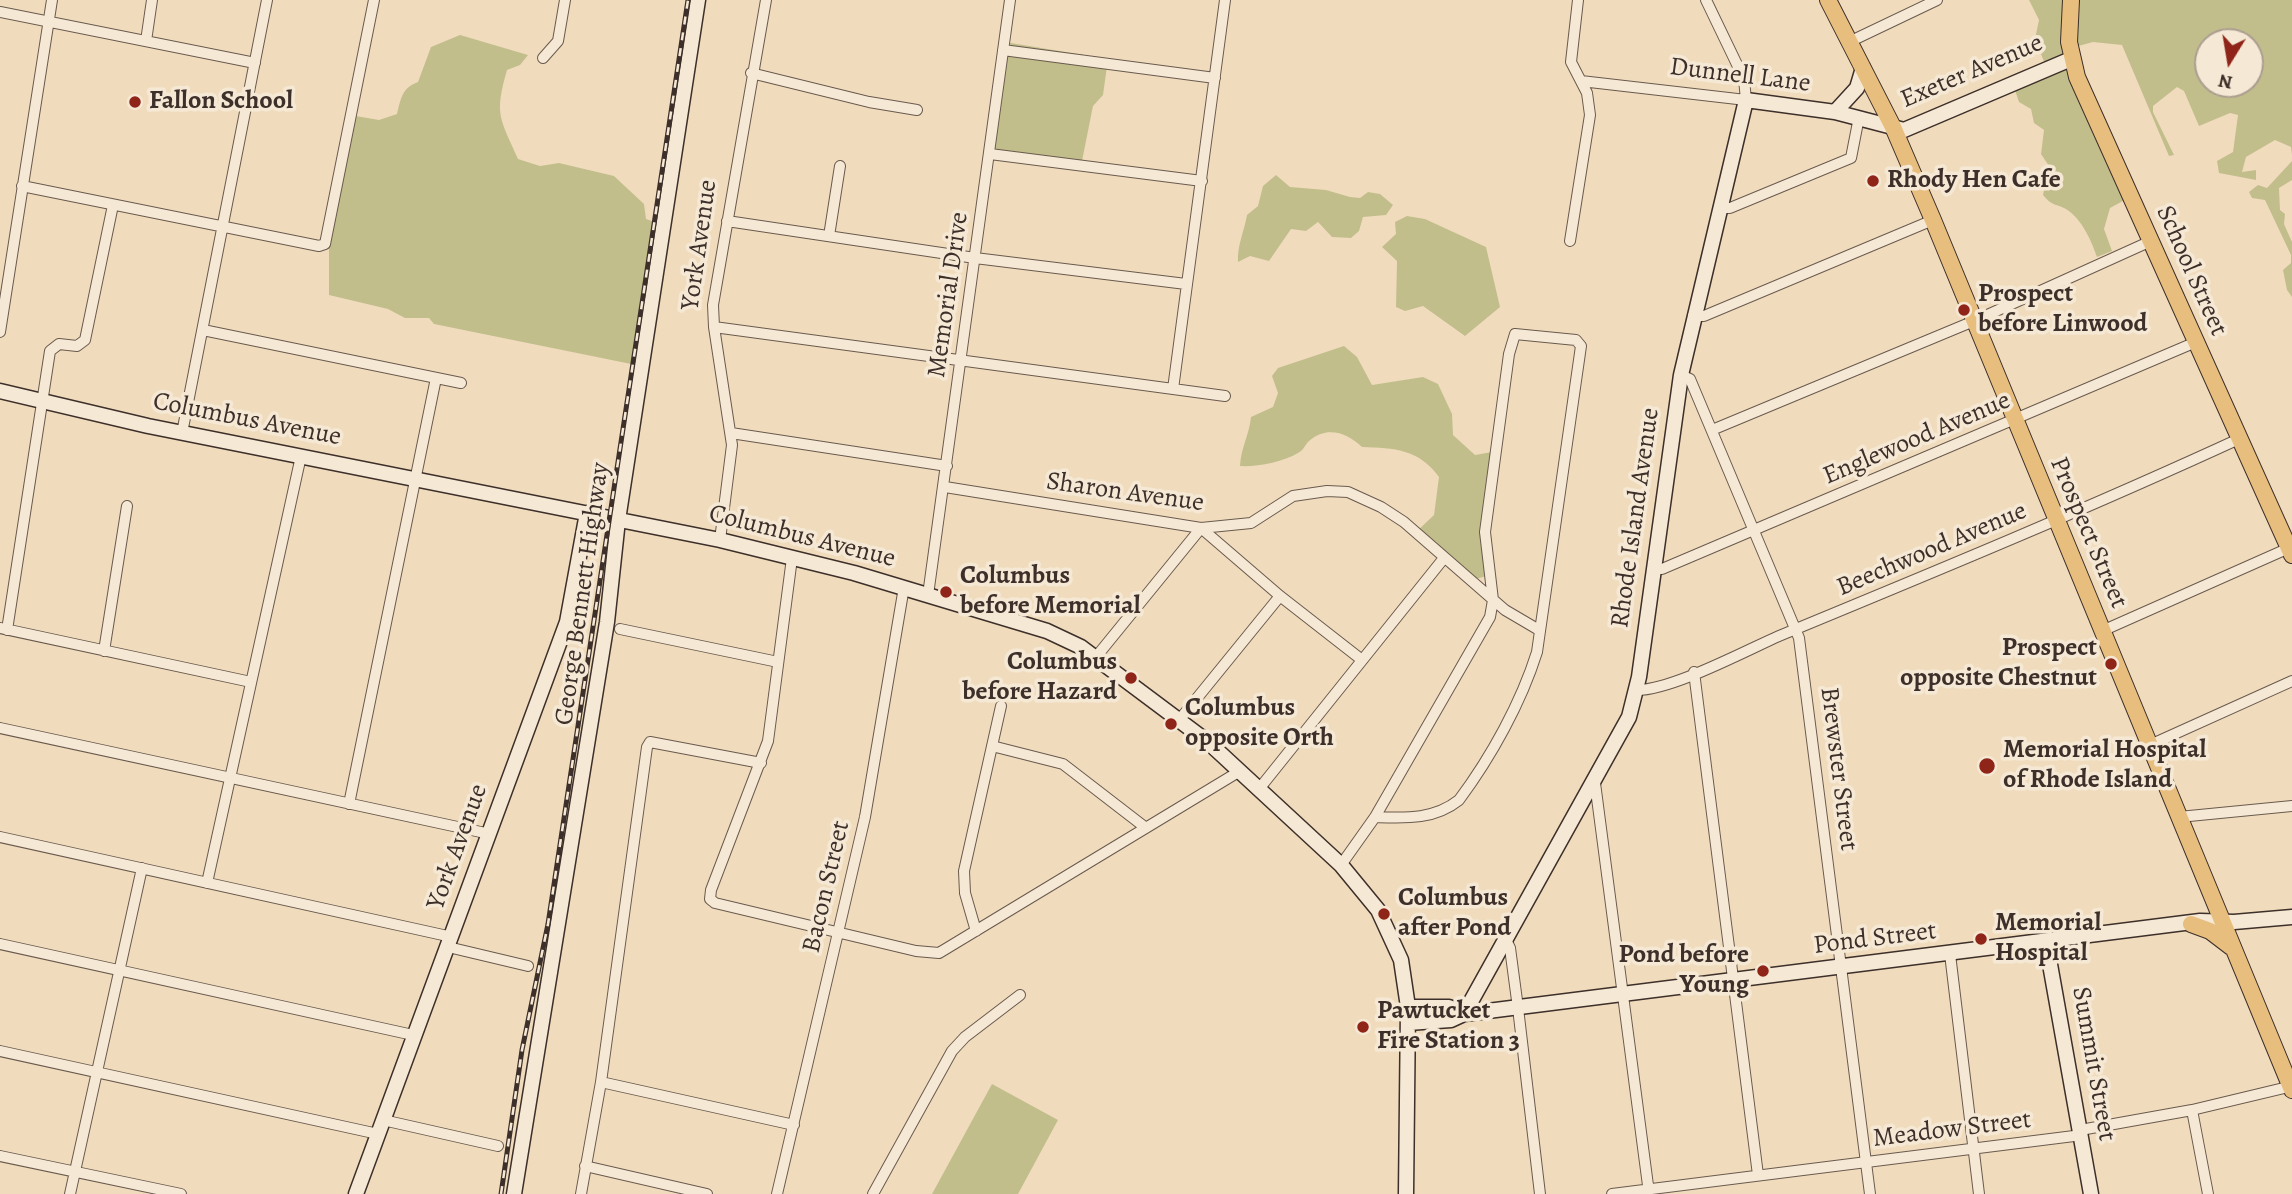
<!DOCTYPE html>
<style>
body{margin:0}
#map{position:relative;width:2292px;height:1194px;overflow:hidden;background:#f0dcbd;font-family:Alegreya,serif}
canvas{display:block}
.north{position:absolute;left:2194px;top:28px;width:70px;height:70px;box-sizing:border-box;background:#f5e8d4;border:2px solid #ab9e90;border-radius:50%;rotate:191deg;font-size:19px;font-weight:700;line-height:28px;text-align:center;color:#3d2f29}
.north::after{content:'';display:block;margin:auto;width:24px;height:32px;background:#8f2418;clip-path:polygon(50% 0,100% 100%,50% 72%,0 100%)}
</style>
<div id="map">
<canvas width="2292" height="1194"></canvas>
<div class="north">N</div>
</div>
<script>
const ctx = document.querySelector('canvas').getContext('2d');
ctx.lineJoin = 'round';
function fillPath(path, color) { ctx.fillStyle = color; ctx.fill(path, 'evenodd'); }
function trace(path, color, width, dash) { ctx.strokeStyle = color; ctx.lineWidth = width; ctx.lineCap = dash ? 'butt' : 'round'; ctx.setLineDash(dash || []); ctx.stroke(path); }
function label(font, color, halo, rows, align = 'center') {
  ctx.font = font + ' Alegreya,serif'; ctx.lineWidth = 7; ctx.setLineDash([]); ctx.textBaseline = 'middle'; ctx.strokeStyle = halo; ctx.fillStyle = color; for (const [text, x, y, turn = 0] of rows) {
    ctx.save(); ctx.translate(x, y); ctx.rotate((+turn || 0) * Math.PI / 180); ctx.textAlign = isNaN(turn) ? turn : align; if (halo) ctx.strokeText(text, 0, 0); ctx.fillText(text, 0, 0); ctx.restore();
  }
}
const green = new Path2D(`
 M2029,0H2292V155L2291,147L2275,140L2246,157L2242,172L2256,170V180L2219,173L2217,161L2233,152L2238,115L2230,113L2199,126L2184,91L2177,87L2153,106V112L2174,155L2169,156L2122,45L2093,42L2071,48L2132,196L2110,208L2104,229L2112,251L2097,257C2091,240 2082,219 2066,209C2055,203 2053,207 2043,195L2049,166L2041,154L2044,130L2034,123L2031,109L2019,102L2012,81L2045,64L2035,39L2039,20ZM2208,42H2250V84H2208Z
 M460,35L528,55L520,65L507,70C494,115 500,118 518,159L540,166L559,163L614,176L644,204L646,219L663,225L641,366L434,324L429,318H405L388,309L329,295V228L350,115L379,120L397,114C401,98 402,88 418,82L431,47Z
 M1005,42L1108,59L1103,95L1093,106L1082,161L989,149Z
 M2292,161V180L2279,188L2280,210L2285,214L2284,224L2292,242V297L2287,290L2283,270L2291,263V255L2265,200L2252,198L2249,192L2258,185L2267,188Z
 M1276,175L1290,187L1326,190L1350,197L1360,198L1368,192L1380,194L1393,205L1386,215L1363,217L1359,231L1351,238L1332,237L1318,222L1306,231L1291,229L1269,261L1250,256L1238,262C1237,246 1244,232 1247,215L1258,206L1263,186Z
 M1407,216L1425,219L1486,247L1500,307L1465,336L1423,306L1405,311L1396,307L1397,261L1382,247L1396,234L1395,222Z
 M1344,346L1357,357L1372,385L1423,377L1438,384L1452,414L1453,435L1475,455L1492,452L1486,576L1473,580L1415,533L1434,515L1439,477C1419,449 1394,448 1362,447C1348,433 1327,425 1309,441C1305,445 1303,451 1298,453C1283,462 1257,467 1240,466C1241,447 1249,436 1251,417L1273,407L1278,393L1272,376L1278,368Z
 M992,1084L1058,1120L1018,1194H932Z`);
const street = new Path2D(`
 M0,12L255,63
 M146,41L152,0
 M1849,42L1937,0
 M1003,50L1215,78
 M543,58L558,41L565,0
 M751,73L869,102L917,110
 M1581,81L1746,100L1744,79L1706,0
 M990,154L1202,181
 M22,186L319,246L325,244L374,0
 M1719,208H1730L1851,158L1859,117
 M727,221L975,258L1186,284
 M829,236L840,166
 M1570,241L1590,115L1587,93L1571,62L1578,0
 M1693,316H1704L1933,220
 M714,327L1225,396
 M203,330L461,383
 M0,332L52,0
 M1681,375L1690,379L1799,638L1870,1194
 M1173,389L1225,0
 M1712,430L1974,321L2151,241
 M182,433L267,0
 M731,433L947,466
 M945,487L1201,528L1251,523L1293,496L1327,491L1348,492L1381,507L1404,522L1505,610L1539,630
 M720,540L732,445L714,327L713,305L766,0
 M792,558L768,741L711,890L710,899L715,903L916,951L939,953L1240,771
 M1653,569H1662L2196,342
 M928,595L1010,0
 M0,628L251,682
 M620,629L778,662
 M7,630L50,351L59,344L77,346L85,340L113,205
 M2102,631L2289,548
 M104,651L127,506
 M1096,657L1201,528L1280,596L1362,660
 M1694,672L1758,1175
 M1636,690C1670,691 1745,651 1779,636C1934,572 2089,508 2241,438
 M1180,719L1280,596
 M0,728L490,834
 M2150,745L2292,681
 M992,746L1063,764L1146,828
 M1595,783L1649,1193
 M1259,789L1444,558
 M349,804L436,378
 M2179,817L2292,806
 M0,837L452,937
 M1341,865L1375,817L1490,617L1493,600L1485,532L1509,354L1515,334L1576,340L1581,346L1537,652C1521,703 1491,757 1459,800C1434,820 1405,818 1375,817
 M207,883L301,456
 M976,931L965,893L964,871L1001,706
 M1505,938L1510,948L1518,1008L1540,1194
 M0,944L413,1035
 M448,947L528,966
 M1950,954L1979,1194
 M0,1051L378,1134
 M601,1082L794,1125
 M2192,1110L2208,1194
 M383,1120L498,1146
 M0,1156L181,1194
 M585,1166L707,1194
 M70,1194L142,868
 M581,1194L601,1082L647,747L650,742L761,763
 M777,1194L865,817L904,587
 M873,1194L952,1051L965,1037L1020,995
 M1612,1194L2074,1136L2086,1129L2192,1110L2292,1086`);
const secondary = new Path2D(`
 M1835,112L1857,88L1863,68
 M0,391L148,426L720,540L854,573L1047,631L1081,647L1208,742L1341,865L1378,910L1401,960L1408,1007L1406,1194
 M2046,942L2091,1194
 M1408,1007H1449L1464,1014
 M1464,1014L1629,717L1639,677L1681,375L1746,100L1835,112L1904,130L2071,59
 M1408,1023L1451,1020L1464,1014L2200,921L2234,922L2292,917
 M356,1194L567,622L587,513
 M514,1194L607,622L618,520L698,0`);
const primary = new Path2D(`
 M1828,0L1893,127L1933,220L2292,1090
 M2071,0L2069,42L2077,77L2292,555
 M2191,924L2210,931L2231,947`);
const rail = new Path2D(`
 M501,1194L522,1050L548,924L688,0`);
const markers = [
 [135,102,7,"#8f2418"],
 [1873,181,7,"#8f2418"],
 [1964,310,7,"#8f2418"],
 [946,592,7,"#8f2418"],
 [2111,664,7,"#8f2418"],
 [1131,678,7,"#8f2418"],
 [1171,724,7,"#8f2418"],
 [1987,766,9,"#8f2418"],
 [1384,914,7,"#8f2418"],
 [1981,939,7,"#8f2418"],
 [1763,971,7,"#8f2418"],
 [1363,1027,7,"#8f2418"]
];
const streetNames = [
 ["Exeter Avenue",1972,72,-23],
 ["Dunnell Lane",1740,76,7],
 ["York Avenue",700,245,-82],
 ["School Street",2191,271,66],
 ["Memorial Drive",949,295,-82],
 ["Columbus Avenue",247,420,11],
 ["Englewood Avenue",1917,439,-23],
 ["Sharon Avenue",1125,493,8],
 ["Rhode Island Avenue",1636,518,-82],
 ["Prospect Street",2088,533,67],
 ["Columbus Avenue",802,537,14],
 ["Beechwood Avenue",1932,550,-23],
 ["George Bennett Highway",583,594,-82],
 ["Brewster Street",1838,769,83],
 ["York Avenue",458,847,-70],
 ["Bacon Street",827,887,-77],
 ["Pond Street",1875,939,-7],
 ["Summit Street",2093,1064,80],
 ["Meadow Street",1952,1130,-7]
];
const poiNames = [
 ["Fallon School",149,102],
 ["Rhody Hen Cafe",1887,181],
 ["Prospect",1978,295],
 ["before Linwood",1978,325],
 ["Columbus",960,577],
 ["before Memorial",960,607],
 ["Prospect",2097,649,"right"],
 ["opposite Chestnut",2097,679,"right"],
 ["Columbus",1117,663,"right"],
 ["before Hazard",1117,693,"right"],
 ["Columbus",1185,709],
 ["opposite Orth",1185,739],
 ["Memorial Hospital",2003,751],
 ["of Rhode Island",2003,781],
 ["Columbus",1398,899],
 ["after Pond",1398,929],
 ["Memorial",1995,924],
 ["Hospital",1995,954],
 ["Pond before",1749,956,"right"],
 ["Young",1749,986,"right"],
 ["Pawtucket",1377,1012],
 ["Fire Station 3",1377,1042]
];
fillPath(green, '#c2be8c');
trace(street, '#6a5a4e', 12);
trace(secondary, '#3d2f29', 17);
trace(primary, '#3d2f29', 18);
trace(street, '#f5e8d4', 10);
trace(secondary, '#f5e8d4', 14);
trace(primary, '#e8be7e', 16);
trace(rail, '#3d2f29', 5);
trace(rail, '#f5e8d4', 2.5, [8]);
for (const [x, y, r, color] of markers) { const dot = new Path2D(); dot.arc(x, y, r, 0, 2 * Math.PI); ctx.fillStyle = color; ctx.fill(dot); trace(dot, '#f5e8d4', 2.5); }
label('26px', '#3d2f29', '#f5e8d4', streetNames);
label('bold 26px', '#3d2f29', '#f5e8d4', poiNames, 'left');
</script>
